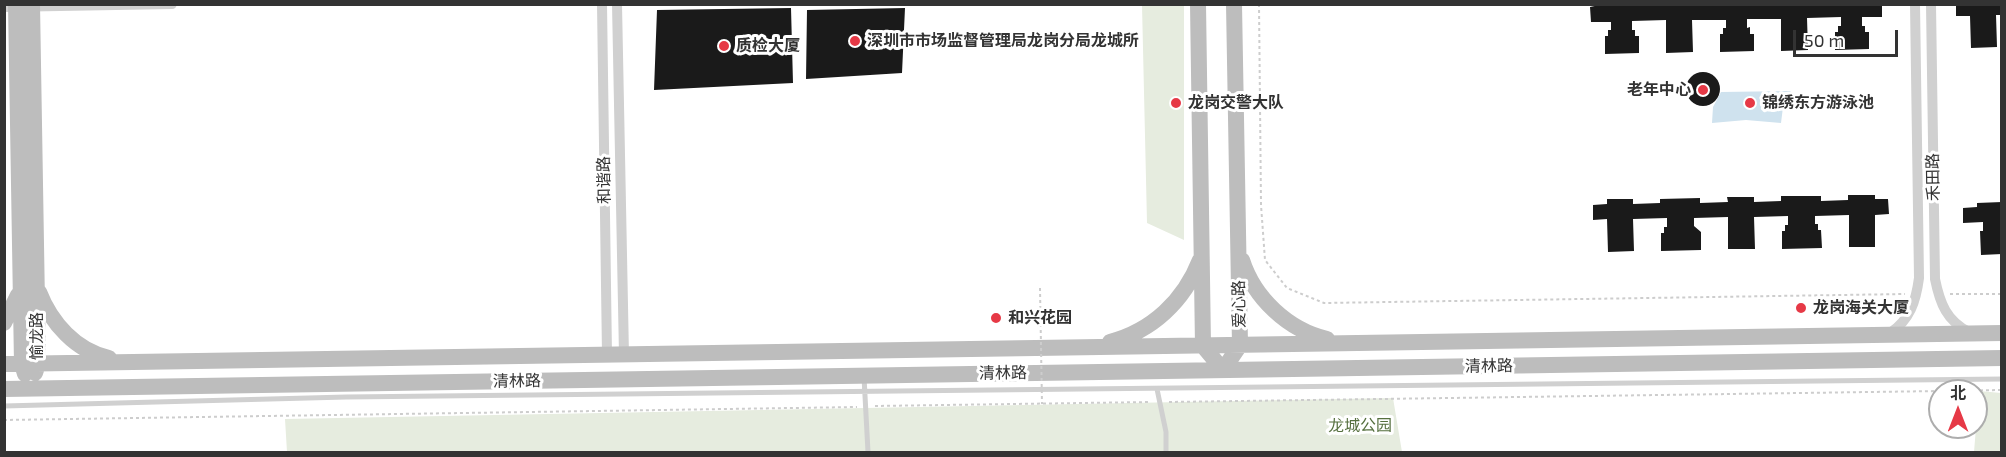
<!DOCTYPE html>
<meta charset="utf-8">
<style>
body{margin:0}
#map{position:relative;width:2006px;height:457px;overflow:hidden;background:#fff;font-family:"Exo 2","Noto Sans SC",sans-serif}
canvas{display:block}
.frame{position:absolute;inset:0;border:6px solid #333;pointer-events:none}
.north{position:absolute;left:1928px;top:379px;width:60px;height:60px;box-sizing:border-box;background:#fff;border:2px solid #adadad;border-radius:50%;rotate:0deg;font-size:16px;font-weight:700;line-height:24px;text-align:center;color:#333}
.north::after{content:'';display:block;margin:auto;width:21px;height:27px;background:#e63946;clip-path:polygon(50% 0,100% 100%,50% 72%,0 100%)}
.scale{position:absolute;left:1793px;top:30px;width:105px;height:27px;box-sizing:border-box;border:3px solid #333;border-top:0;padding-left:8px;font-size:18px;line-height:21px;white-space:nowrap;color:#333;-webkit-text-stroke:4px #fff;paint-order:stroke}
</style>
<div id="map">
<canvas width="2006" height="457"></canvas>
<div class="frame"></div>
<div class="north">北</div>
<div class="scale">50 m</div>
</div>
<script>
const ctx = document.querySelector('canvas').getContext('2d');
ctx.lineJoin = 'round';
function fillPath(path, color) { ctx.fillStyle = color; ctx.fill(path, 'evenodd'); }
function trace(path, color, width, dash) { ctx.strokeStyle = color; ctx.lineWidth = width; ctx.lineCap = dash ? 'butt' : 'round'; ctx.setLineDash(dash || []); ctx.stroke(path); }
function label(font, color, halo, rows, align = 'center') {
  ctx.font = font + ' "Exo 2","Noto Sans SC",sans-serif'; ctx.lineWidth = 6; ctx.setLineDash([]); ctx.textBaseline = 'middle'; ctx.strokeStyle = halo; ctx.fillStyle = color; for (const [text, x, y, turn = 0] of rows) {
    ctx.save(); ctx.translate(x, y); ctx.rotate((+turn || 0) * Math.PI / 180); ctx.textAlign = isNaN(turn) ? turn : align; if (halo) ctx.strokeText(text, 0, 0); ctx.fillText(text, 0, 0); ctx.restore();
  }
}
const green = new Path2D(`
 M1142,5H1184V240L1147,223Z
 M1979,391L2001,393V452H1974Z
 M1393,398L1402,452H287L285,419Z`);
const water = new Path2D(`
 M1791,91L1783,107L1781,123L1746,120L1712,123L1713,107L1721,92Z`);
const building = new Path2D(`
 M1604,4H1882V17H1862V26H1865V32H1869V49L1835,50V32H1838V26H1841V17L1807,18L1808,50L1781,51V19H1747V28L1750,27V34H1754V51L1720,52V34H1723V28H1726V20H1692L1693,52L1666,53V20L1632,21V30H1635V36H1639V53L1605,54V36H1608V30H1611V22H1591L1590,7Z
 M1956,4H2002V15H1996L1997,47L1971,48L1970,16H1956Z
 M791,8L793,83L654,90L657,10Z
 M905,8L902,73L806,79L807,10Z
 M1686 89a17 17 0 1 1 34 0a17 17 0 1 1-34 0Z
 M1848,195H1875V199H1888L1889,214L1875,215V247H1849V215L1815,216V224H1818V230H1821L1822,248L1782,249V231H1785V225H1788V216L1754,217L1755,249H1728V217L1694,218V226L1701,232V250L1661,251V233H1664V227H1667V218L1633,219L1634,251L1608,252L1607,219L1593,220V205L1607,204V199H1633V204L1660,203V199L1700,198V203L1728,202L1727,197H1754V202L1781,201V196H1821V201L1848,200Z
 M2002,202V254L1981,255L1980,231H1983V222L1963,223V208L1977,207V203Z`);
const path = new Path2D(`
 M1259,4L1261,205L1265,260L1287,288L1324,303L1905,294
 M1950,294H2002
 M1944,391L2002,390
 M1169,402L1940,391
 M875,406L1151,402
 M4,420L857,407`);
const lane = new Path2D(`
 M864,377L868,452
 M1157,389L1166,432V452
 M4,406L346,397L2002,379`);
const street = new Path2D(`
 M602,4L607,355
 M617,4L624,355
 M1931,4L1935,279C1940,304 1947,321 1969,332
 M4,7L172,4
 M1890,333C1910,320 1916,301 1919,278L1915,4`);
const secondary = new Path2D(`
 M16,4L22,364L25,374
 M32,4L38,364L35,373
 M1198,4L1203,346L1223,370
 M1242,260C1254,298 1288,330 1327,339
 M39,292C51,323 76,351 109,358
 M4,323L18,295
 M1110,342C1152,331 1184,301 1200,260
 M4,364L2002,333
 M1223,370L1240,345L1234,4
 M4,389L2002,358`);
const pathBridge = new Path2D(`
 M1040,288L1042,404`);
const markers = [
 [855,41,6,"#e63946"],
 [724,46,6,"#e63946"],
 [1703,90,6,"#e63946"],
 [1176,103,6,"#e63946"],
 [1750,103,6,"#e63946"],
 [1801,308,6,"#e63946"],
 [996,318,6,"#e63946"]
];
const poiNames = [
 ["深圳市市场监督管理局龙岗分局龙城所",867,41],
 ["质检大厦",736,46],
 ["老年中心",1691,90,"right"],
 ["龙岗交警大队",1188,103],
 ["锦绣东方游泳池",1762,103],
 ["龙岗海关大厦",1813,308],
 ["和兴花园",1008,318]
];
const streetNames = [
 ["禾田路",1933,177,-91],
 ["和谐路",604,180,-91],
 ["爱心路",1239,304,-91],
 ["愉龙路",37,336,-90],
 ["清林路",1489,366,-1],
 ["清林路",1003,373,-1],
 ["清林路",517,381,-1]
];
const parkNames = [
 ["龙城公园",1360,426]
];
fillPath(green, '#e6ecdf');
fillPath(water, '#cfe2ee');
fillPath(building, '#1a1a1a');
trace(path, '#cdcdcd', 2, [3, 3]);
trace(lane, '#d0d0d0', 5);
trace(street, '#d0d0d0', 10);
trace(secondary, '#bdbdbd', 16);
trace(pathBridge, '#cdcdcd', 2, [3, 3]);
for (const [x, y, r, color] of markers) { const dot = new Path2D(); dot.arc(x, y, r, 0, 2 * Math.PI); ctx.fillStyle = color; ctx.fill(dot); trace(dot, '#fff', 2); }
label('bold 16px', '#333', '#fff', poiNames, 'left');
label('16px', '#333', '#fff', streetNames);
label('16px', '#56703f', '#fff', parkNames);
</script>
